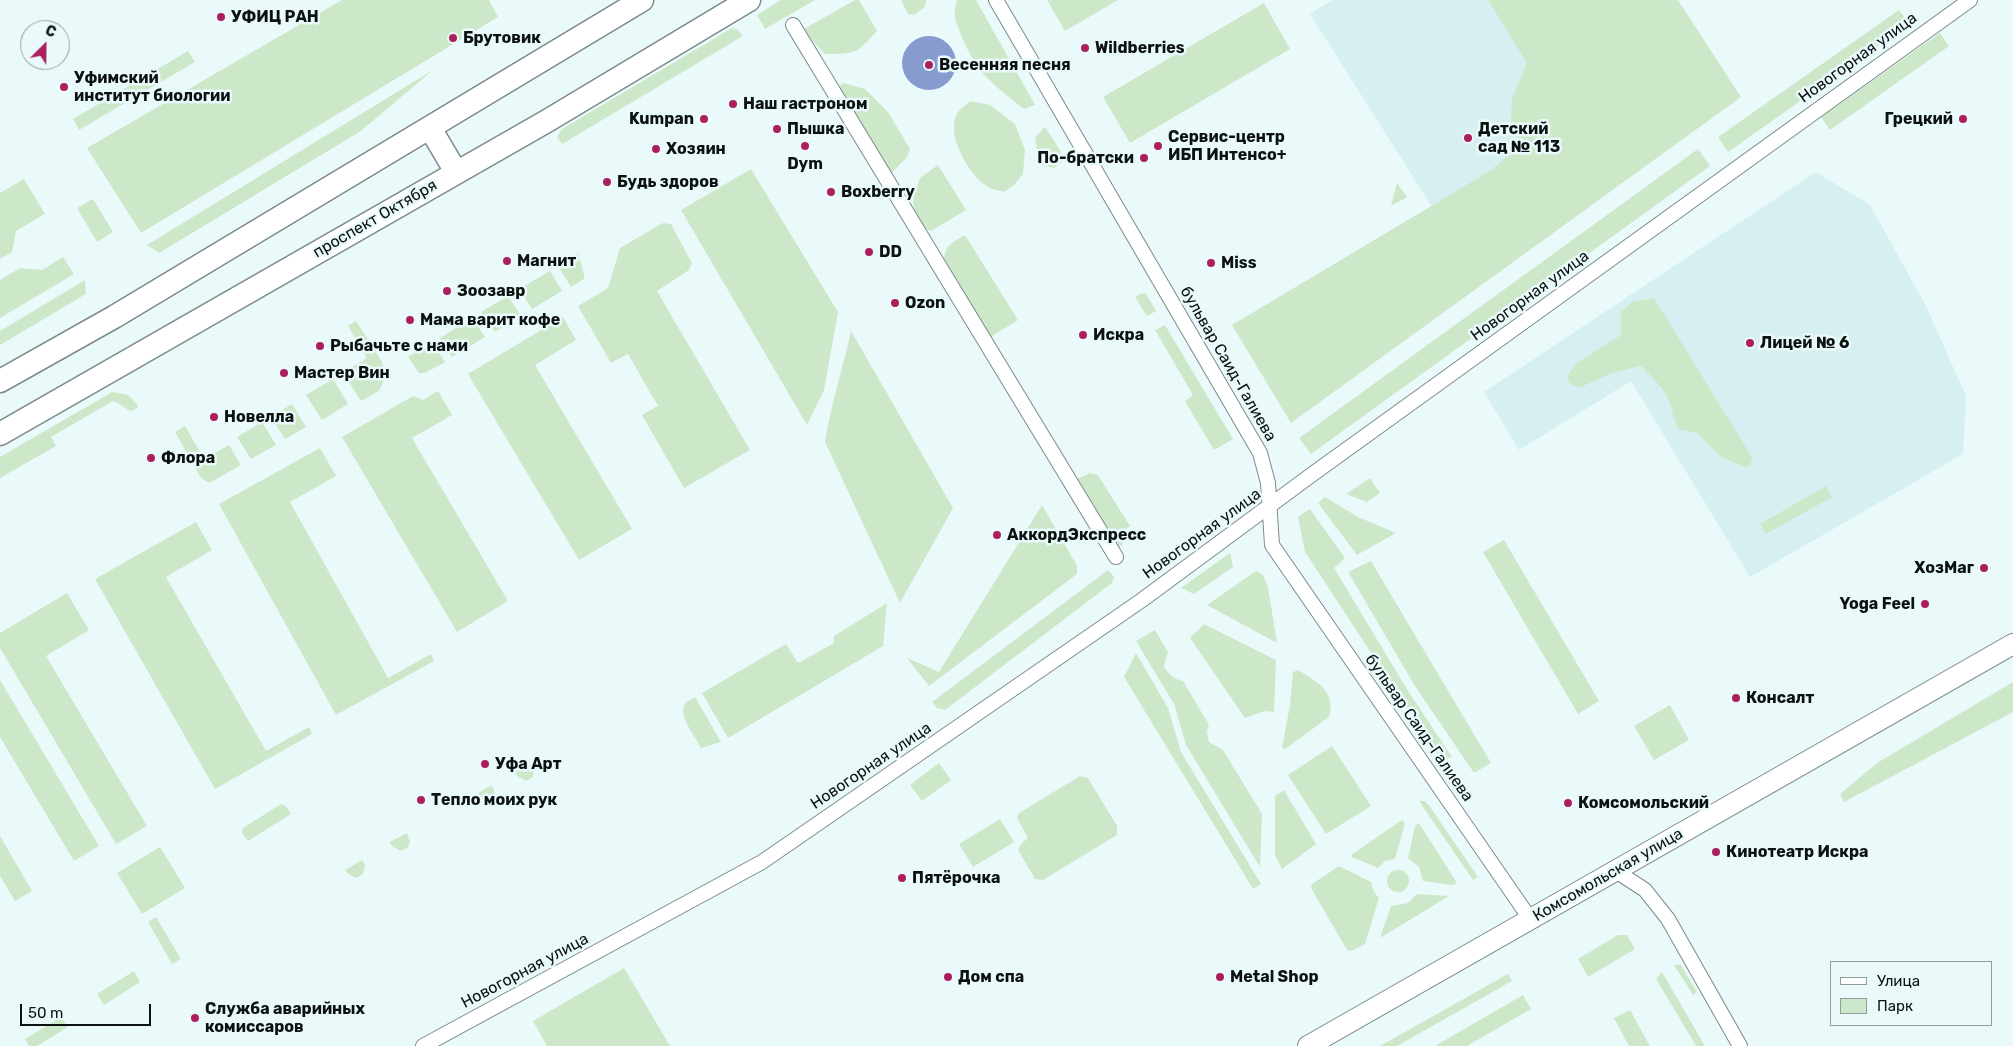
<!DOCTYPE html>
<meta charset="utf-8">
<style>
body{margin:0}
#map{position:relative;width:2013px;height:1046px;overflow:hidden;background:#eafafb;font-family:Rubik,sans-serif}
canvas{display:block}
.legend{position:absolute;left:1830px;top:961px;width:162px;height:65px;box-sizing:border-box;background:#eafafb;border:1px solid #919d9e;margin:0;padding:6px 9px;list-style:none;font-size:15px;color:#0c1112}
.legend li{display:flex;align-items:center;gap:10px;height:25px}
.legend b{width:25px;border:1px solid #919d9e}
.north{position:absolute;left:20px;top:20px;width:50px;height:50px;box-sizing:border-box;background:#eafafb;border:1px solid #919d9e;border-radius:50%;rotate:23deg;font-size:14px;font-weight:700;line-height:20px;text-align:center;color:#0c1112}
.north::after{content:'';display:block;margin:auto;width:18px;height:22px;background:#ab1f5e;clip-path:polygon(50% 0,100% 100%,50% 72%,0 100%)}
.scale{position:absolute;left:20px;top:1004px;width:131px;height:22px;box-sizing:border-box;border:2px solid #0c1112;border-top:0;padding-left:6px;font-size:15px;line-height:18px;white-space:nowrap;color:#0c1112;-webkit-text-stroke:4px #eafafb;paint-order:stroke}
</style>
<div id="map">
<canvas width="2013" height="1046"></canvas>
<ul class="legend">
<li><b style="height:6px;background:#fff"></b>Улица</li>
<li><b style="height:14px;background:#cde8c9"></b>Парк</li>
</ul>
<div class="north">С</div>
<div class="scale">50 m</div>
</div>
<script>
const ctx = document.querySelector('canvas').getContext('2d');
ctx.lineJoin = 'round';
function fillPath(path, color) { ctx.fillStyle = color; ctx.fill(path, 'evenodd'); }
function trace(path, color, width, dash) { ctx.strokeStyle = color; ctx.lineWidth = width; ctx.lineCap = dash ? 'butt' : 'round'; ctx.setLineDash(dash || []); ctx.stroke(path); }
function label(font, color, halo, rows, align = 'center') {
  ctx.font = font + ' Rubik,sans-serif'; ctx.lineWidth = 5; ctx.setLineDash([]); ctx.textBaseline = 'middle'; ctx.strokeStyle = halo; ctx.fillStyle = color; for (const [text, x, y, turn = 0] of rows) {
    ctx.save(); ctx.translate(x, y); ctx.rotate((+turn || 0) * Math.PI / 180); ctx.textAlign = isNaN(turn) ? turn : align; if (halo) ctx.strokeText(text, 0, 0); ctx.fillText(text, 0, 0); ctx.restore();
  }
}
const built = new Path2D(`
 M1333,0H1608L1653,72L1434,210L1310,14Z
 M1816,172L1870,205L1926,306L1966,396L1963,454L1750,577L1631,381L1519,450L1484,392Z`);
const green = new Path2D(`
 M342,0H489L498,17L141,233L87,148Z
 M781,0H815L765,29L757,15Z
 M855,0H859L877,31C856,54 856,54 825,54L802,30Z
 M901,0H926L925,7L914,15L908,14Z
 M957,0H976L1035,105L1024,109C994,85 977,74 962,37C956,21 952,18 957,0Z
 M1047,0H1118L1065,31Z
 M1488,0H1678L1741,97L1291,423L1232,325L1490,171L1521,145L1511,120L1512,98L1527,63Z
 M1264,3L1290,49L1130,143L1103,97Z
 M1899,10L1910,24L1728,152L1718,137Z
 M732,28L738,30L743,36L562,144L557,137L562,129Z
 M1940,33L1949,46L1830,130L1821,117Z
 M188,51L195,62L79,130L73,119Z
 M433,70L361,131L159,253L147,245Z
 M843,83L865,89L888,112L910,149L907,157L890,175L838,88Z
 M970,101L990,105L1015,124L1025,150L1023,174L1014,185L1004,192C999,190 992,190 988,187C969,176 944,133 958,112C961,108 967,104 970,101Z
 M1045,127L1060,150L1062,162L1054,168L1039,164L1035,137Z
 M1698,149L1710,166L1311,454L1299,438Z
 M938,165L966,210L931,231L922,227L914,213L913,199L920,178Z
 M751,169L838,312L824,390L807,425L681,210Z
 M24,179L45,214L16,231L12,252L0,259V193Z
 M1397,183L1407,197L1391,206Z
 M93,199L113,232L97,242L77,208Z
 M663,223L671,224L692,263L689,270L657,291L750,450L684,488L642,415L658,406L628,354L611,363L578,306L608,288L620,248Z
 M965,235L1018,320L987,339L943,266C944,247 949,244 965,235Z
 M578,253L584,274V279L571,287L558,266Z
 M63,257L74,274L0,318V280L20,268L42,270Z
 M550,271L562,291L532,309L519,289Z
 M85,280L86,294L0,345V331Z
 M1142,293L1146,294L1156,311L1147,316L1135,297Z
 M508,296L521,316L495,332L481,312Z
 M1654,298L1753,459L1747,468L1721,457L1697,433L1680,430C1672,418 1674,416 1670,404C1666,390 1651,376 1641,366L1612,373L1581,387H1575L1569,382L1567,377L1577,363L1621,335V312L1632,302Z
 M563,317L576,340L535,365L632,529L579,560L468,374Z
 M472,318L485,337L452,357L440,338Z
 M356,321L382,362L386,377L379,391L361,401L343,373L367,358L348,326Z
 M1165,325L1233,439L1214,450L1185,401L1193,395L1155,330Z
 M851,331L953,508L900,603L825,442C831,404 843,368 851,331Z
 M432,342L445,362L425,373H419L408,357Z
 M333,379L348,404L322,420L306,395Z
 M438,391L452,415L412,438L508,601L457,632L342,437L413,396L423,400Z
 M112,392L128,395L138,405L137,408L132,411C125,409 119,403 113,401L51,437L56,446L0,478V457Z
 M292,404L306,427L285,439L271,417Z
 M262,422L276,445L251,459L237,437Z
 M185,426L204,459L229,445L241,465L209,483L201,478L175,432Z
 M320,448L336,476L290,502L388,678L431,654L434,661L336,715L219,504Z
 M1090,473L1098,475L1130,526L1118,534L1123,544L1119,547L1115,546L1075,480Z
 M1370,478L1380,493L1367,502L1346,494Z
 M1826,486L1832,497L1766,534L1760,524Z
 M1325,497L1358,517L1396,533L1357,555L1318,503Z
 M1042,505L1077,566V574L929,686L907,658L939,672Z
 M1310,509L1345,558L1334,568L1408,691L1452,757L1442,761L1305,552L1298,517Z
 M196,522L212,550L166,577L266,751L309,727L312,734L215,789L95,579Z
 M1504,540L1599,701L1578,714L1483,552Z
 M1230,553L1233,567L1194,594L1181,588Z
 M1371,561L1491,763L1474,773L1415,686L1348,572Z
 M1108,570L1114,577L1112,583L945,710L937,708L932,702Z
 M1256,571L1263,575L1268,587L1277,643L1207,605Z
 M67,593L89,630L46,656L147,826L116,844L0,648V633Z
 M887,603L883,646L728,738L702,693L786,644L798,663L834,643V636Z
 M1204,624L1276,660L1274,712L1265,711L1245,718L1190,638Z
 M1155,630L1168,652L1164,666C1169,675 1174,679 1183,681L1209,725L1207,731L1209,742L1223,750L1262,814L1260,867L1186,745L1174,704L1136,641Z
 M1136,653L1168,708L1181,752L1261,884L1253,889L1124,677Z
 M1298,670C1316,681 1337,692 1329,717L1285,749L1282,748L1290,705L1293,672Z
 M0,680L99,846L74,861L0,737Z
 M2013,682V712L1844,802L1840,794L1877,763Z
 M695,697L721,742L701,748C696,738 677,714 685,704C687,701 692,699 695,697Z
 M1670,705L1689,740L1654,760L1634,726Z
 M1332,746L1371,806L1326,834L1288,775Z
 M532,763L534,767L533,777L526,781L517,776L514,772Z
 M939,763L951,780L922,801L910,785Z
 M1080,776L1088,778L1117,826V835L1043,880L1035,879L1018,850L1021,844L1028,838L1017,818L1019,813Z
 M492,785L495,795L493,800L486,803L477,798L475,795Z
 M1284,790L1316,844L1282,869L1275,855V796Z
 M1419,801H1424L1428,804L1478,877L1473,880Z
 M281,804L286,806L291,814L248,841L242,833L243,828Z
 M1000,819L1014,842L973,867L959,844Z
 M1402,820L1405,823L1395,859L1385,861L1378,868L1352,857L1351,855Z
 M1419,823L1457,883L1453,885L1423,881L1419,867L1408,858L1415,826Z
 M407,833L410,842L408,847L401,851L392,846L390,842Z
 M0,836L32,891L15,901L0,876Z
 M160,847L185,888L142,914L117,873Z
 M362,860L365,865L363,874L356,878L347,873L345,870Z
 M1339,866L1371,882L1374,892L1379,898L1365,944L1351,951L1347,950L1311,888L1312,884Z
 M1387 881a11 11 0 1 1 22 0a11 11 0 1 1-22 0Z
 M1417,894L1449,896L1380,938L1391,906L1408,903Z
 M156,917L181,959L172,964L148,922Z
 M1618,935H1627L1635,949L1588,977L1578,959Z
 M1674,965H1681L1697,992L1693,995Z
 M624,968L670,1046H547L533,1021Z
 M134,971L140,982L104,1005L97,994Z
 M1662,972L1705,1046H1696L1656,979Z
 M1508,974L1512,981L1397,1046H1380Z
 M1523,995L1531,1009L1467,1046H1435Z
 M1630,1010L1650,1046H1629L1614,1018Z
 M61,1017L68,1027L37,1046H29L25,1039Z`);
const water = new Path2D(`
 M902 63a27 27 0 1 1 54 0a27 27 0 1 1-54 0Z`);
const street = new Path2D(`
 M996,0L1260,453L1268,483L1272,545L1531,920
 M793,25L1116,557
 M1616,871L1645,890L1668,919L1740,1046
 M423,1046L762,862L1142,600L1314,473L1970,0`);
const secondary = new Path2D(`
 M1308,1046L2013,644`);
const primary = new Path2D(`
 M430,128L456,172
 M0,381L114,317L642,0
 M0,434L547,121L749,0`);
const markers = [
 [221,17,5,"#ab1f5e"],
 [453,38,5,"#ab1f5e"],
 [1085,48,5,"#ab1f5e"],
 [929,65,5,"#ab1f5e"],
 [64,87,5,"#ab1f5e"],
 [733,104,5,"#ab1f5e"],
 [704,119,5,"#ab1f5e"],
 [1963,119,5,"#ab1f5e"],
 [777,129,5,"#ab1f5e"],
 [1468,138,5,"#ab1f5e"],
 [805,146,5,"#ab1f5e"],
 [1158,146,5,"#ab1f5e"],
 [656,149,5,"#ab1f5e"],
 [1144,158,5,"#ab1f5e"],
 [607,182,5,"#ab1f5e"],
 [831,192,5,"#ab1f5e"],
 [869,252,5,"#ab1f5e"],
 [507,261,5,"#ab1f5e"],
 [1211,263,5,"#ab1f5e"],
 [447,291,5,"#ab1f5e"],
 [895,303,5,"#ab1f5e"],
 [410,320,5,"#ab1f5e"],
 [1083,335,5,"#ab1f5e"],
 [1750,343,5,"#ab1f5e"],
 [320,346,5,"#ab1f5e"],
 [284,373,5,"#ab1f5e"],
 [214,417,5,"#ab1f5e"],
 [151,458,5,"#ab1f5e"],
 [997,535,5,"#ab1f5e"],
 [1984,568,5,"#ab1f5e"],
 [1925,604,5,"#ab1f5e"],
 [1736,698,5,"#ab1f5e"],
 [485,764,5,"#ab1f5e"],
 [421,800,5,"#ab1f5e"],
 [1568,803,5,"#ab1f5e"],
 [1716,852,5,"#ab1f5e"],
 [902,878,5,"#ab1f5e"],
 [948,977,5,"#ab1f5e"],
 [1220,977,5,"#ab1f5e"],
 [195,1018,5,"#ab1f5e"]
];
const poiNames = [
 ["УФИЦ РАН",231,17],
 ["Брутовик",463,38],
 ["Wildberries",1095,48],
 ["Весенняя песня",939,65],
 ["Уфимский",74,78],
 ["институт биологии",74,96],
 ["Наш гастроном",743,104],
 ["Kumpan",694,119,"right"],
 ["Грецкий",1953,119,"right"],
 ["Пышка",787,129],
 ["Детский",1478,129],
 ["сад № 113",1478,147],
 ["Сервис-центр",1168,137],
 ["ИБП Интенсо+",1168,155],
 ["Хозяин",666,149],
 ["По-братски",1134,158,"right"],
 ["Dym",805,164,"center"],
 ["Будь здоров",617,182],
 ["Boxberry",841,192],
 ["DD",879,252],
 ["Магнит",517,261],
 ["Miss",1221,263],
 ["Зоозавр",457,291],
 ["Ozon",905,303],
 ["Мама варит кофе",420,320],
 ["Искра",1093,335],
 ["Лицей № 6",1760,343],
 ["Рыбачьте с нами",330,346],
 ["Мастер Вин",294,373],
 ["Новелла",224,417],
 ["Флора",161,458],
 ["АккордЭкспресс",1007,535],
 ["ХозМаг",1974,568,"right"],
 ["Yoga Feel",1915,604,"right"],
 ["Консалт",1746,698],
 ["Уфа Арт",495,764],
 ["Тепло моих рук",431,800],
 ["Комсомольский",1578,803],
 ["Кинотеатр Искра",1726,852],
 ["Пятёрочка",912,878],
 ["Дом спа",958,977],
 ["Metal Shop",1230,977],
 ["Служба аварийных",205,1009],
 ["комиссаров",205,1027]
];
const streetNames = [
 ["Новогорная улица",1858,58,-36],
 ["проспект Октября",375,219,-30],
 ["Новогорная улица",1530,296,-36],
 ["бульвар Саид-Галиева",1228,364,60],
 ["Новогорная улица",1202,534,-36],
 ["бульвар Саид-Галиева",1419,728,55],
 ["Новогорная улица",871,766,-34],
 ["Комсомольская улица",1608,875,-30],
 ["Новогорная улица",525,971,-28]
];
fillPath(built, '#d6eff1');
fillPath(green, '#cde8c9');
fillPath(water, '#869ccf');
trace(street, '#7c8a8c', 16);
trace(secondary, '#7c8a8c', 22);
trace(primary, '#7c8a8c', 25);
trace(street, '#fff', 14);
trace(secondary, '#fff', 20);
trace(primary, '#fff', 22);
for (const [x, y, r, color] of markers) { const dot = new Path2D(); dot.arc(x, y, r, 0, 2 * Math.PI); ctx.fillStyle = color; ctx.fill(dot); trace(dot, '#eafafb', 2); }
label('bold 16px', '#0c1112', '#eafafb', poiNames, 'left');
label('16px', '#0c1112', '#eafafb', streetNames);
</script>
